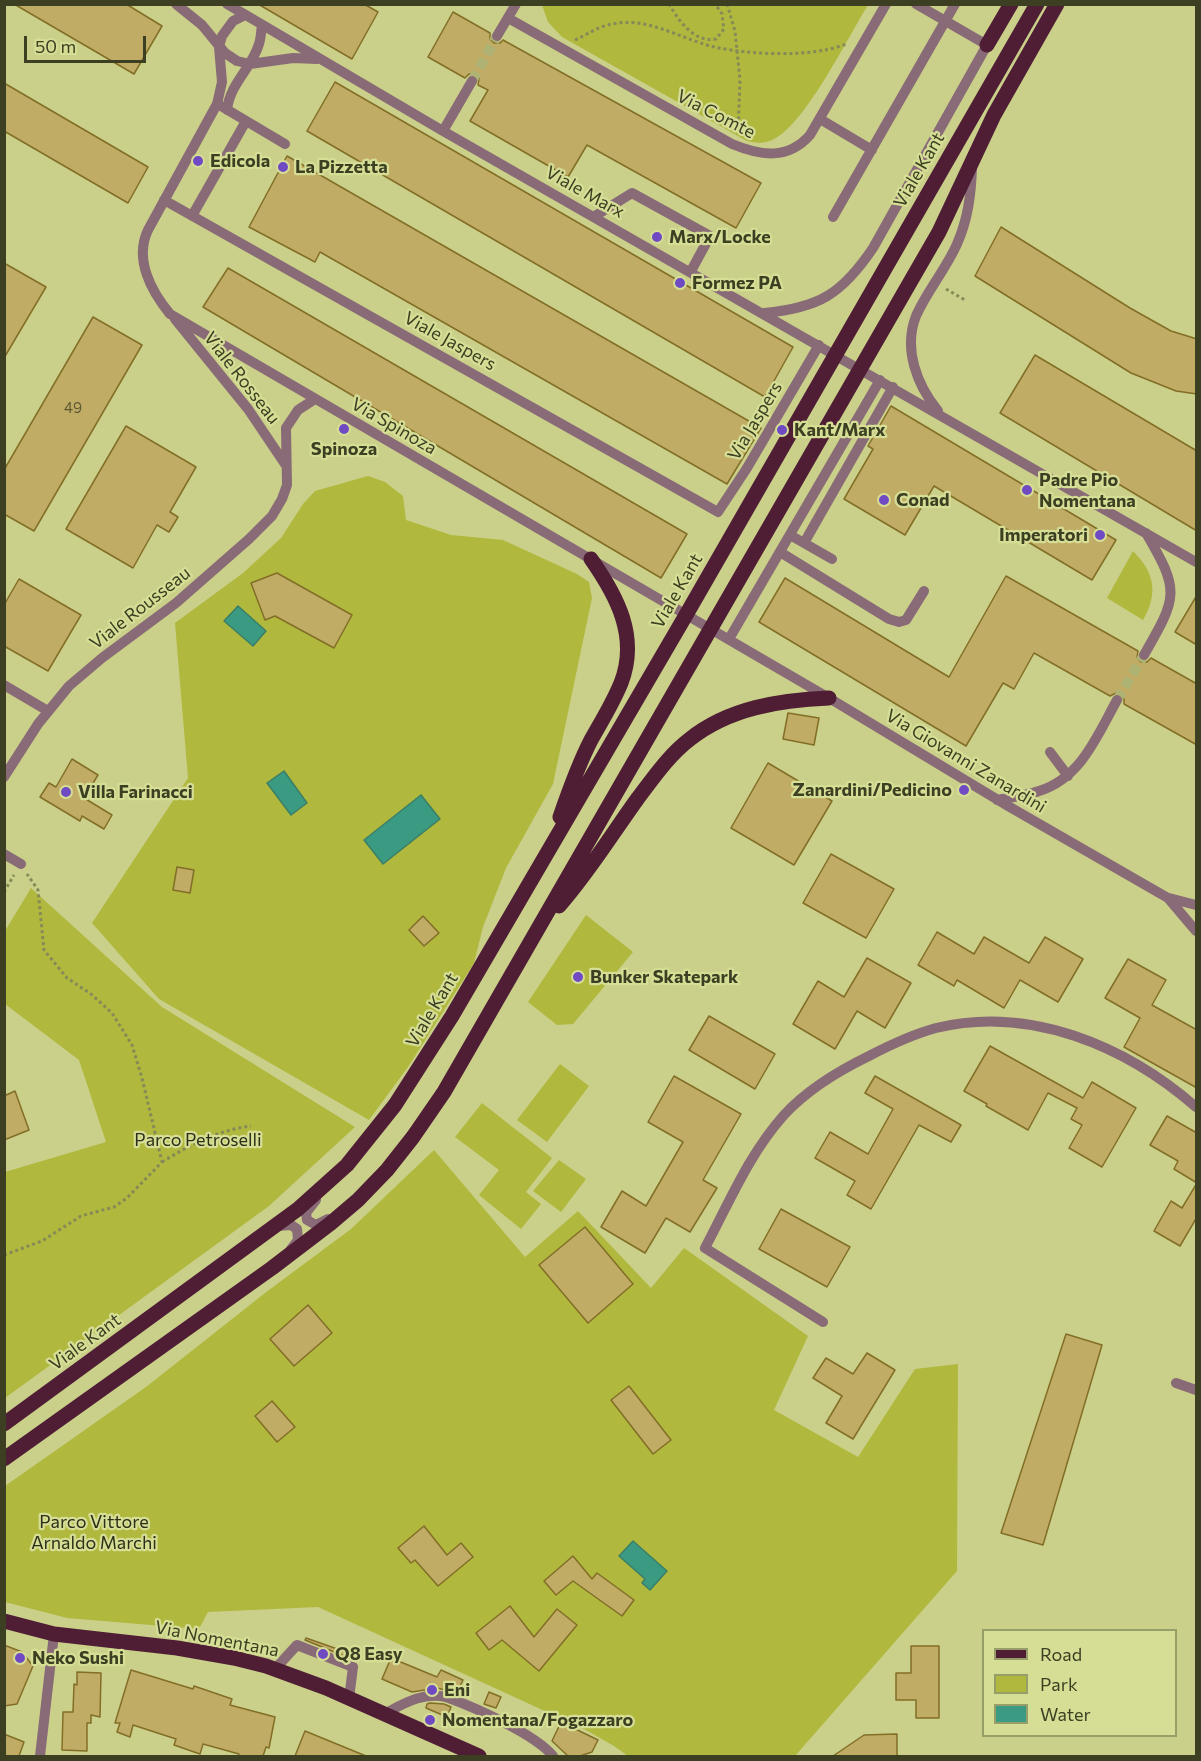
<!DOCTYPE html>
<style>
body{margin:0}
#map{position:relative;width:1201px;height:1761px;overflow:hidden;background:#cad089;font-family:Commissioner,sans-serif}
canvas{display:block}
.frame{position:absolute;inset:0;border:6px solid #3c3f21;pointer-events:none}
.legend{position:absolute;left:982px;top:1629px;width:195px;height:108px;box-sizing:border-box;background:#d6de96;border:2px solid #989e67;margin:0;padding:8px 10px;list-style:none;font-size:18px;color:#3c3f21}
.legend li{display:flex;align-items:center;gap:12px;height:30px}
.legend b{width:30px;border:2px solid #989e67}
.scale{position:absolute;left:24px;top:36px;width:122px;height:27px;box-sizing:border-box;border:3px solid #3c3f21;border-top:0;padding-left:8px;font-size:18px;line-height:21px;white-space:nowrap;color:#3c3f21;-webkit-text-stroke:4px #d6de96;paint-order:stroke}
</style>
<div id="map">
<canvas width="1201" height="1761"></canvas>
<div class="frame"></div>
<ul class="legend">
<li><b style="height:8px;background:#4f1e35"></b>Road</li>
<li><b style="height:16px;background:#b0b83e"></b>Park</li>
<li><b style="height:16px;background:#3b9a82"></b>Water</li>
</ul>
<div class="scale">50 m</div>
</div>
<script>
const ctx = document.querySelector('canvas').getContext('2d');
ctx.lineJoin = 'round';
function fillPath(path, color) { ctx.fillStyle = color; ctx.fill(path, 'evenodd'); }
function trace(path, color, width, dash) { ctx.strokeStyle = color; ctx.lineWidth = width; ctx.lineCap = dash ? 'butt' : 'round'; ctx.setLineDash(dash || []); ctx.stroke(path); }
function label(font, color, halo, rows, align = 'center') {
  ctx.font = font + ' Commissioner,sans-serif'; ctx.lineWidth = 4.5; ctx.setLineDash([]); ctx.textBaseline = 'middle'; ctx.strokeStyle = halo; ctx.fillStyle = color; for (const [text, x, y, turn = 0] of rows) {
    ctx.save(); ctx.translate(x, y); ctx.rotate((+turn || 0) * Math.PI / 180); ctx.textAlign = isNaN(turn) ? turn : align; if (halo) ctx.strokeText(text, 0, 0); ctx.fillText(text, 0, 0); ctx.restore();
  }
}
const green = new Path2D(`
 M542,5V4L868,5C848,37 806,123 774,139C765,144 757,143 747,141L562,37L548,22Z
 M368,476L385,482L403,496L406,520L451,535L503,540L577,574L589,582L592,598L553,784L506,868L483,927L474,963L408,1067L369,1120L159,999L92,923L188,778L175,623L243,573L281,538L303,504L315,491Z
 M1133,551C1154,572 1159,593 1143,620L1107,598Z
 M31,888L162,1007L355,1127L269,1206L5,1398V1172L106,1142L79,1060L5,1004V931Z
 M586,915L633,952L573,1024L557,1025L528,1002Z
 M560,1064L589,1086L547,1142L517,1120Z
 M482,1103L552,1158L526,1192L541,1204L521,1229L479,1195L499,1170L455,1137Z
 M434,1150L525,1257L578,1211L651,1288L684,1248L808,1336L774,1410L858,1457L915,1369L958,1364L957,1571L795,1756H628L614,1746L584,1729L318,1607L208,1612L199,1629L67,1618L5,1602V1486L146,1387L265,1293L351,1229Z
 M559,1160L586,1179L561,1212L533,1191Z`);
const water = new Path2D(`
 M238,606L266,631L253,646L224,621Z
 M284,771L307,803L291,815L267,783Z
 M421,795L440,819L383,864L364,840Z
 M633,1541L667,1571L650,1590L642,1583L645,1579L619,1556Z`);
const building = new Path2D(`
 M14,4H126L162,26L134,74Z
 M258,4H364L378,12L352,59Z
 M453,12L490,33V39L494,43H500L503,40L761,183L736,228L587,145L568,177L470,121L488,90L478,85L479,78L475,74H469L465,78L428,57Z
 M335,82L793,347L765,397L307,131Z
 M4,83L148,167L128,203L4,131Z
 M287,156L761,428L727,484L320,252L315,262L249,227Z
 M1001,227L1130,308L1171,331L1197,339V394L1176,391L1131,373L975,276Z
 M4,263L46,287L4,358Z
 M228,268L687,534L661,578L203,307Z
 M93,317L142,345L34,531L4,514V470Z
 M1035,355L1197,451V531L1000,413Z
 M891,406L1116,540L1092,580L934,486L905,535L844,499L873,449L868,446Z
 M126,426L196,467L170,512L178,517L169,532L157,525L133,568L66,529Z
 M277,573L352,615L334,648L275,616L265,620L251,583Z
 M1006,576L1138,651L1137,658L1141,662H1147L1151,658L1197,684V745L1124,704V699L1121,694L1116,693L1110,696L1034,653L1014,689L1003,683L966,746L759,622L785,578L949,677Z
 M19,579L81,615L48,671L4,646V605Z
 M1197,595V645L1175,632Z
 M788,713L819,718L814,745L783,739Z
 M72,759L98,775L84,798L112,815L104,829L82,816L80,821L40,797L49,783L56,787Z
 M768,763L832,801L794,865L731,828Z
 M831,854L894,889L866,938L803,903Z
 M177,867L194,870L190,893L173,890Z
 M423,916L439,933L424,946L409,930Z
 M937,932L974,954L984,937L1029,963L1045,937L1083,959L1058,1002L1020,980L1004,1008L957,980L954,986L918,965Z
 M867,958L911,983L885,1028L857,1011L835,1049L793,1024L818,981L844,997Z
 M1128,959L1166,980L1152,1005L1197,1030V1088L1124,1047L1140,1018L1105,998Z
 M709,1016L775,1054L755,1089L689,1050Z
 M990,1046L1083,1098L1092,1082L1136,1108L1102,1167L1069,1148L1082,1125L1071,1119L1077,1108L1048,1093L1028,1130L986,1106L987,1104L964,1091Z
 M674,1076L741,1114L703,1180L717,1188L690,1232L666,1218L645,1253L601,1227L622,1191L646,1206L683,1142L648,1122Z
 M875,1076L961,1125L951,1142L919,1125L871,1209L847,1195L855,1181L815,1158L830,1132L868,1154L893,1109L865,1093Z
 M15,1091L29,1130L4,1140V1096Z
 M1167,1116L1197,1133V1183L1174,1169L1178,1161L1150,1145Z
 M1197,1183V1217L1180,1246L1154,1231L1171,1201L1182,1208Z
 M781,1209L850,1247L827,1287L759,1249Z
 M585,1227L633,1284L588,1323L539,1265Z
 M308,1305L332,1333L294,1366L270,1339Z
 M1066,1334L1102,1345L1043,1545L1001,1533Z
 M867,1353L895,1370L853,1439L826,1423L842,1396L813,1378L826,1358L853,1374Z
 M629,1386L671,1440L653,1454L611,1400Z
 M272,1401L295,1427L277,1442L255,1416Z
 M424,1526L447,1555L461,1543L473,1557L438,1586L415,1560L411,1563L398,1548Z
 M573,1556L592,1579L597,1573L634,1600L622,1616L573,1581L556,1595L544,1581Z
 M510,1606L534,1637L557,1609L577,1625L539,1671L502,1640L489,1650L476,1633Z
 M306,1638L346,1652L344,1656L305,1640Z
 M4,1645L22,1652L33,1666L17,1704L4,1706Z
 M911,1646H939V1718H916V1700H896V1673H911Z
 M391,1658L437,1677L441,1670L463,1680L457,1693L437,1688L412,1692L382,1679Z
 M131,1670L193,1689L194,1686L232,1699L230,1705L275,1717L269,1748L266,1747L263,1756H238L239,1754L203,1744L200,1754L174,1745L176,1739L133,1725L130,1737L117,1732L120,1723H115Z
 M77,1672L101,1673L100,1717L91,1715V1723H87V1751L62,1750L63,1712H73L74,1684L77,1685Z
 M489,1692L501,1697L496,1708L484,1704Z
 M430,1703L444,1704L451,1707L447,1717L426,1708L427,1704Z
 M561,1722L598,1740L592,1752L580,1756H568L552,1741Z
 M305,1731L366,1756H295Z
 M4,1734L24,1742L19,1756H4Z
 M897,1734V1756H833L864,1735Z`);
const minorTunnel = new Path2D(`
 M472,81L497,36
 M1117,700L1144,655`);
const path = new Path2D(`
 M669,4C679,21 694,43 716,39L724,29L722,14L715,4
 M727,4L735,31L740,80L738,133
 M575,40C586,35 596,28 608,25C646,14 683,41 719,48C750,54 794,56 825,50C832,49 840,46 847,44
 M946,289L965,300
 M4,892L14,875
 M162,1162C190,1145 218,1130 251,1126
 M4,1255L42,1241L81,1216L114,1207L127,1198L162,1162L142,1078L132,1045L112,1013L91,994L67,978L44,950L38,890L27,874`);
const minor = new Path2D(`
 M176,4L202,25L225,53L237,61L250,64L293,58L317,59
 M227,4L443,131L1196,562
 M245,15L233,21L222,36L219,47L222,82L217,104L148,230C134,259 151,291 170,314L829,698L1008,806L1168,898L1196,931
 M508,18L732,144C761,156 788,160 810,135L886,4
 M497,36L516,4
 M221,106L285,144
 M227,110C230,83 252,68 259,44C261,38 261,31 262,25
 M820,119L872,150
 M443,131L472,81
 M164,200L718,512L747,468L819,345
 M192,216L246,121
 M595,216L632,193L710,236L691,271
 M833,217L955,4
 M764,313C819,308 842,294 873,248L987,45L916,4
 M175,319L248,409L285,464
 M938,411C917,385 903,349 916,316C927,291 946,269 957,244C968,219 971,195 972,168
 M790,535L832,559
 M804,543L893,387
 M780,552L889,619L899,622L906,620L924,591
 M729,639L880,380
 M1144,655C1178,596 1180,591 1146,533
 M4,685L48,711
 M1050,752L1068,776
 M4,777L38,724L69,686L102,658L176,603L249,539L272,516L282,499L287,485L286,428L298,410L315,399
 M997,800C1011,797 1026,796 1039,791C1081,778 1097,736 1117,700
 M4,854L21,864
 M1169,898L1196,905
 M316,1200L306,1213L307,1220L316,1225L328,1219
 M277,1226L291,1225L297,1229L298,1240L291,1249
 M823,1322L705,1248C729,1203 749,1154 784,1115C807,1090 838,1071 869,1056C890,1045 914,1034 936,1028C1030,1005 1126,1046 1196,1107
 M1176,1383L1196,1390
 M275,1669L297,1645L353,1667L349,1699
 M384,1714C405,1703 422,1692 446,1697C474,1707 535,1734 553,1756
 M40,1756L54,1634`);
const major = new Path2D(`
 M987,45L1011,4
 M560,817C569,791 578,765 591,740C601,722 613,703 621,683C639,637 617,596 591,559
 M559,906C589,872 612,834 638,798C654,777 669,755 690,739C729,708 780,700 829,698
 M4,1424L298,1209L347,1165L395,1105L452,1016L686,615L1037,4
 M4,1459L272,1268L331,1223L358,1200L387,1170L413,1137L444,1092L939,232L994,115L1057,4
 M4,1621L54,1634L177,1648L234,1658L266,1666L326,1688L479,1756`);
const markers = [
 [198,161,6,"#6f4ac3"],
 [283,167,6,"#6f4ac3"],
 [657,237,6,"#6f4ac3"],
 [680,283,6,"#6f4ac3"],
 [344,429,6,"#6f4ac3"],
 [782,430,6,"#6f4ac3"],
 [1027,490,6,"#6f4ac3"],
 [884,500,6,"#6f4ac3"],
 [1100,535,6,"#6f4ac3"],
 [964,790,6,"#6f4ac3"],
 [66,792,6,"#6f4ac3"],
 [578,977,6,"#6f4ac3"],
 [323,1654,6,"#6f4ac3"],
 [20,1658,6,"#6f4ac3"],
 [432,1690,6,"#6f4ac3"],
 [430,1720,6,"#6f4ac3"]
];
const numberNames = [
 ["49",73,408]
];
const streetNames = [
 ["Via Comte",716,114,27],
 ["Viale Kant",919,170,-60],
 ["Viale Marx",585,192,29],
 ["Viale Jaspers",450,341,29],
 ["Viale Rosseau",242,378,52],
 ["Via Jaspers",755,421,-59],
 ["Via Spinoza",394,426,30],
 ["Viale Kant",677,591,-60],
 ["Viale Rousseau",140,608,-38],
 ["Via Giovanni Zanardini",966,761,31],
 ["Viale Kant",432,1010,-59],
 ["Viale Kant",85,1342,-36],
 ["Via Nomentana",217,1639,11]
];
const poiNames = [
 ["Edicola",210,161],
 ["La Pizzetta",295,167],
 ["Marx/Locke",669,237],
 ["Formez PA",692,283],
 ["Kant/Marx",794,430],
 ["Spinoza",344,449,"center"],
 ["Padre Pio",1039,480],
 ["Nomentana",1039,501],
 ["Conad",896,500],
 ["Imperatori",1088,535,"right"],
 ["Zanardini/Pedicino",952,790,"right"],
 ["Villa Farinacci",78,792],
 ["Bunker Skatepark",590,977],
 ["Q8 Easy",335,1654],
 ["Neko Sushi",32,1658],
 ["Eni",444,1690],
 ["Nomentana/Fogazzaro",442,1720]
];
const parkNames = [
 ["Parco Petroselli",198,1140],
 ["Parco Vittore",94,1522],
 ["Arnaldo Marchi",94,1543]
];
fillPath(green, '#b0b83e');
fillPath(water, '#3b9a82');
trace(water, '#3b7f65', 1.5);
fillPath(building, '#c1ac66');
trace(building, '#826e26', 1.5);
trace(minorTunnel, '#aeb374', 10, [10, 5]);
trace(path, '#858a57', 3, [3, 3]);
trace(minor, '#896b77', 10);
trace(major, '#4f1e35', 15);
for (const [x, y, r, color] of markers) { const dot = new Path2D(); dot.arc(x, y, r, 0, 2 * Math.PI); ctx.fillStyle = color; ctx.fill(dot); trace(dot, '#d6de96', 2); }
label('15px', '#5d5a32', null, numberNames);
label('18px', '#3c3f21', '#d6de96', streetNames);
label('bold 18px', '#3c3f21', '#d6de96', poiNames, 'left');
label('18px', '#2d2f18', '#d6de96', parkNames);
</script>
